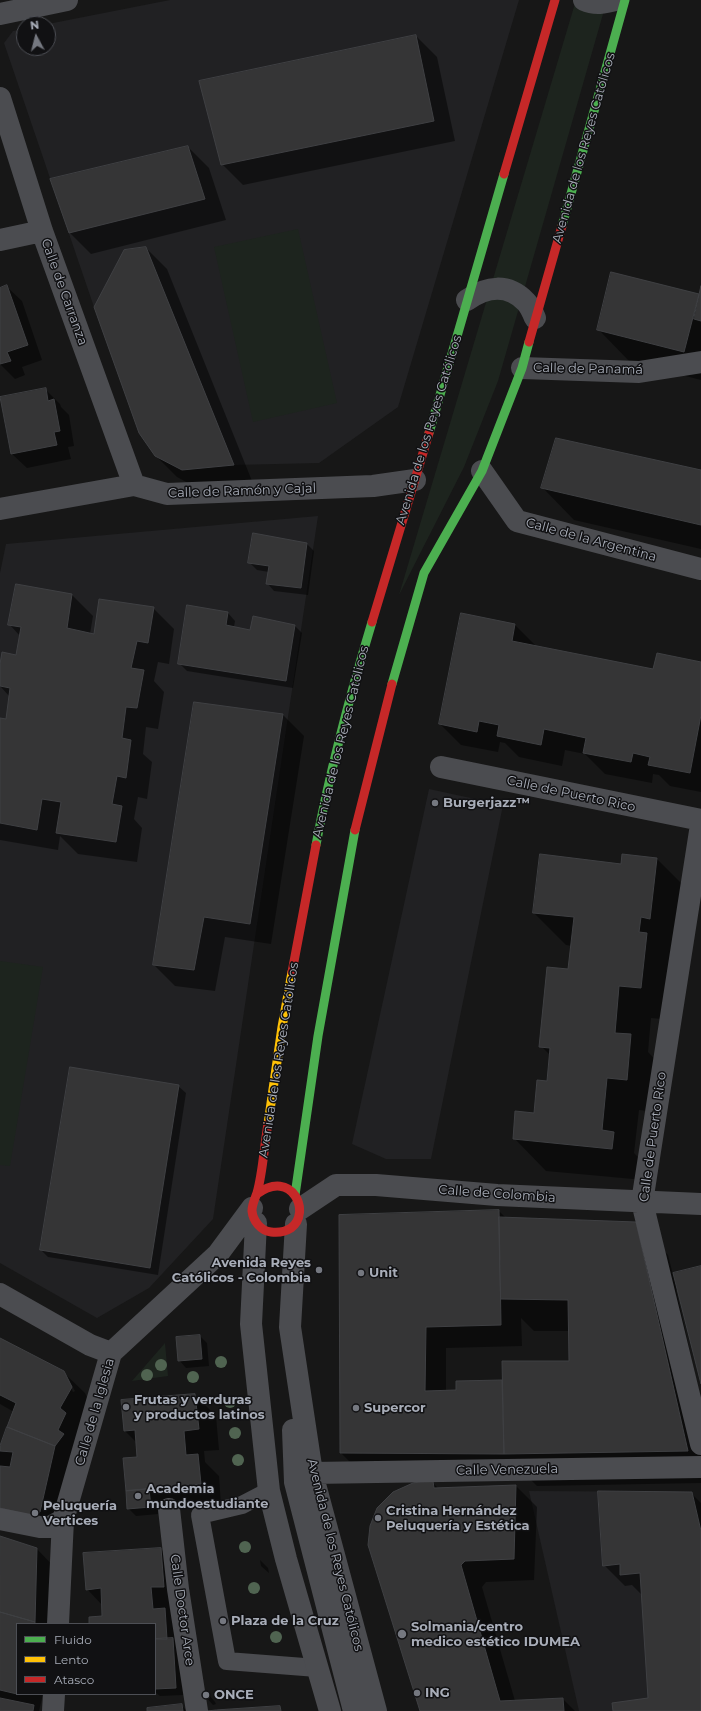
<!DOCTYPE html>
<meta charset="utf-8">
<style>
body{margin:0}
#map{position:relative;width:701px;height:1711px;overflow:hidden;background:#171717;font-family:Montserrat,sans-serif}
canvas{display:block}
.legend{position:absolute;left:16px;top:1623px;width:140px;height:72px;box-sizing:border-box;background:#111113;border:1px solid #4d4f55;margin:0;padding:5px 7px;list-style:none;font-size:12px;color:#a8adb8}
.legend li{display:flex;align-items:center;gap:8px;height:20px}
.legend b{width:20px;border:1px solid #4d4f55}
.north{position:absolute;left:16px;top:16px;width:40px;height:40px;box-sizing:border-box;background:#111113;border:1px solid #4d4f55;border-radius:50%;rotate:353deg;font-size:11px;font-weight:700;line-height:16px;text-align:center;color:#a8adb8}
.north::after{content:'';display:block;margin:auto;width:14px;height:18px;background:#757880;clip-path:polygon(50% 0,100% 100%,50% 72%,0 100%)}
</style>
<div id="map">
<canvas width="701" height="1711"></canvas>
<ul class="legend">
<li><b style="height:5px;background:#4caf50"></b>Fluido</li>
<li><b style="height:5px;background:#ffc107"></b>Lento</li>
<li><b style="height:5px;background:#c62828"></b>Atasco</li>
</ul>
<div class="north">N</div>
</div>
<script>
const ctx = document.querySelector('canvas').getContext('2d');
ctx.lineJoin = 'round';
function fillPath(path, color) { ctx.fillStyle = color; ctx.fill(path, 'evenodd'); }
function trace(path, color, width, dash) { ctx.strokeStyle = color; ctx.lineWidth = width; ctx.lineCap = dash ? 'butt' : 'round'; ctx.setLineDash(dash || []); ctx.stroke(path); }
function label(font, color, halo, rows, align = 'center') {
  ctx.font = font + ' Montserrat,sans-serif'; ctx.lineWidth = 3; ctx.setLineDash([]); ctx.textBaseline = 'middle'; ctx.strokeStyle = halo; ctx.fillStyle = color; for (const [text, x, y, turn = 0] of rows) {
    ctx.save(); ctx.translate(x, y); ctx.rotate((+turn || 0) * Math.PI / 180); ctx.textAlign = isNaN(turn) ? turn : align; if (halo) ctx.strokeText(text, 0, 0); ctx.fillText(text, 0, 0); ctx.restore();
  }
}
const built = new Path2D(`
 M170,0H519L398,407L319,463L234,465L182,470L155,456L139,433L94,307L4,43L13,31L24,29V48H48V24Z
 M318,516L213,1219L149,1288L97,1318L0,1263V573L6,544Z
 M429,789L503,805L431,1159H386L352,1144Z
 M529,1491L692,1492L701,1531V1711H579Z`);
const green = new Path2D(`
 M576,0H607L498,381L464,467L399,595Z
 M298,229L337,403L253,422L214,247Z
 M0,961L43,967L10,1166L0,1165Z
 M165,1343L168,1376L132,1381Z`);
const shadow = new Path2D(`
 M416,36L437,57L455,141L243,185L222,164Z
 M188,147L209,168L226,220L91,254L70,233Z
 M146,248L167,269L254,486L203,491L177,477L156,456Z
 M612,273L700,296L701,290V380L630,362L598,329Z
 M7,287L22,301L42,360L22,367L25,375L15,379L0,364V289Z
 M45,389L60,404L61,407L69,415L74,446L68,447L71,459L27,468L12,454L0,398Z
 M701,471V549L574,520L542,487Z
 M307,544L314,551L308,595L274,591L267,583L269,572L257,570L249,562Z
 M72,595L93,616L90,634L95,635L153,608L174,629L169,664L158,662L154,681L164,692L158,729L146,727L143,754L152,762L147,799L138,797L134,819L142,828L137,862L78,854L60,836L58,850L0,840V719L7,720L10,697L0,686V671L16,656L20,636L10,625Z
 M228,613L235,621L234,627L250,631L294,625L302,633L293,688L187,671L179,663Z
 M515,625L536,646L654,670L701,663V792L670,786L659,775L653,774L652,783L605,774L585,754L565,750L562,766L519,757L505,743L500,742L498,752L461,745L440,724Z
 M194,703L283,715L304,736L271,944L225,937L215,991L175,986L154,965Z
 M623,855L657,859L689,891L672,1020L651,1018L648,1052L663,1068L658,1112L639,1110L634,1153L646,1165L644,1180L546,1171L514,1138L534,1114L548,1082L551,1056L541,1046L569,970L572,946L566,945L534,913L622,865Z
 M178,1086L186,1093L158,1275L48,1257L41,1250Z
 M499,1211L506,1218L636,1223L668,1255L673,1275L701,1267V1380L678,1290H676L701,1400V1483L537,1486L526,1475L362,1474L341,1453L340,1216ZM521,1318L534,1331H570V1362L503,1383L502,1381L457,1391L446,1392V1348L522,1346Z
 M200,1336L207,1343L209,1366L186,1368L179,1360Z
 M0,1338L63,1372L85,1393L92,1409L61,1533L0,1523V1449L14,1412L0,1404ZM69,1384H71L75,1391L73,1392Z
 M195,1395L216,1416L219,1450L204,1451L205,1462L219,1476L221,1505L158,1511V1514L136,1516L128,1508L124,1459L138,1458L137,1443L125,1431L122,1401Z
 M432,1482L439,1489L516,1486L537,1507L534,1580L486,1582L482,1587L515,1701L563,1699L575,1711H421Z
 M691,1493L701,1503V1711H614L649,1699L642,1595L632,1585L625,1586L604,1565Z
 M0,1537L37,1549L58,1571L57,1624H17V1694H43L39,1711H0Z
 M161,1549L182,1570L181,1660L183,1695L160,1696L155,1692V1624H90L104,1617L103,1606L87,1589L84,1554Z
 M260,1560L268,1568L269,1573L261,1566Z
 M208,1694L215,1702L216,1704L213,1705L206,1697L205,1695Z
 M182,1706L187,1711H148Z`);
const building = new Path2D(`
 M416,35L434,121L221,165L199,81Z
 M188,146L205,199L69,233L50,179Z
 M146,247L234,465L182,470L155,456L139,433L94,307L124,250Z
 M611,272L699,294L684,352L597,330Z
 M7,285L28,345L7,352L11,361L0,364V288Z
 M701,286V321L694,319Z
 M46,388L48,401L54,399L60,431L54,432L57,445L11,454L0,397Z
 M556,438L701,470V525L541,488Z
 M253,533L307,543L301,588L266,584L269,566L248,563Z
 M16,584L72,594L67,628L94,634L99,599L154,607L148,643L137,641L131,668L144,670L137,708L126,707L122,738L131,740L126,778L117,776L112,804L122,806L116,842L56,833L61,802L42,799L37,830L0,823V718L6,719L10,688L0,686V664L2,652L16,655L21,627L8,625Z
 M187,605L228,612L226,625L250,630L253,616L295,625L286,681L178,664Z
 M461,613L515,624L512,641L653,669L657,653L701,662V715L690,773L648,765L650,757L633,753L631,762L583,753L586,738L544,729L541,745L497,736L499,725L479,721L477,732L439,724Z
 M194,702L283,714L250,924L204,917L194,970L153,965Z
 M540,854L621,864L622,854L657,858L650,919L641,917L639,932L647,933L641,988L619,986L615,1033L631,1034L627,1080L607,1078L602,1130L614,1132L612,1149L513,1139L515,1111L534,1113L537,1080L547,1081L550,1048L539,1047L547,967L568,969L574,917L533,913Z
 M70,1067L179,1085L150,1268L40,1250Z
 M499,1210L501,1325L426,1327L425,1391L456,1390V1381L502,1380L504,1454L340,1453L339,1215Z
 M499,1217L636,1222L688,1451L504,1454L502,1361H569L568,1300L501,1299Z
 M701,1266V1384L673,1273Z
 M200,1335L202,1359L178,1361L176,1337Z
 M0,1338L64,1371L72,1387L60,1408L66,1413L58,1430L64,1434L55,1446L7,1427L16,1403L0,1395Z
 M195,1394L199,1429L184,1431L186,1455L198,1454L201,1484L126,1491L123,1458L137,1457L135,1430L124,1431L121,1400Z
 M7,1427L55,1446L40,1512L33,1516L0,1508V1466L10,1467L13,1452L0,1451V1446Z
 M433,1481L434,1488L516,1485L514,1559L465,1561L461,1565L500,1701L563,1698L564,1711H420L368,1545L370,1526L377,1508L393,1492L413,1483Z
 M149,1489L151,1507L127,1509L126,1491Z
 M598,1491L692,1492L701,1531V1711H613L612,1703L648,1698L640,1573L620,1575V1564L603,1566Z
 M0,1536L37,1548L35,1622L0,1612Z
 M161,1548L164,1587H151L153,1609L165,1608L167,1639H155V1624H89V1617L102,1616L101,1588L86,1590L83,1553Z
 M0,1612L35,1622V1624H17V1694L0,1690Z
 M173,1638L176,1688L155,1689V1639Z
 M0,1698L34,1705L33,1711H0Z
 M182,1704L183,1711H147V1708Z
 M280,1706L281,1711H207L216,1710Z`);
const lane = new Path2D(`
 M269,1491L242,1505L200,1515L227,1661L317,1668`);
const street = new Path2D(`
 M584,0C595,5 605,3 616,0
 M0,14L67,0
 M0,98L42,231L134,485
 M0,240L42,231
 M467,300C487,286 508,283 526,302C530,306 533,313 535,318
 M522,368L639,372L701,362
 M482,471L517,521L701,569
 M0,509L134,485L167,494L373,486L415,480
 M441,767L701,820
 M701,825L642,1202L701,1444
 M300,1209L336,1185H376L497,1195L701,1204
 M256,1223L251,1324L269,1491L286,1559L330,1711
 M296,1224L290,1327L312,1473L376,1711
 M0,1294L90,1345L111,1353
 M293,1430L295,1482L354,1711
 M312,1473L701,1467
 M169,1509L178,1589L197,1711
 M0,1519L40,1527H50L63,1520
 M58,1624L63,1520L111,1353L218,1254L252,1208
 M53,1711L54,1694`);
const fast = new Path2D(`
 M562,226L625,0
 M429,433L504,174
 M392,684L424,573L482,471L522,368L529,342
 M316,845C330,770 350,695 372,622
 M295,1195L318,1036L355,830`);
const slow = new Path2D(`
 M268,1124L282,1027L292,972`);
const jam = new Path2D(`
 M504,174L555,0
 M529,342L562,226
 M372,622L429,433
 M355,830L392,684
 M292,972L316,845
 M257,1194C292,1168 312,1213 291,1228C285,1232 279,1233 271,1232C261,1231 253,1221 252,1211C252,1204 255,1199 257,1193C263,1172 264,1146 268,1124`);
const trees = [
 [221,1362],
 [161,1365],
 [147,1375],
 [193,1377],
 [230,1402],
 [235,1433],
 [238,1460],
 [245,1547],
 [254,1588],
 [276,1637]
];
const markers = [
 [435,803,4,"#757880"],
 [319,1270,4,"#757880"],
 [361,1273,4,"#757880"],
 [126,1407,4,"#757880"],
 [356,1408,4,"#757880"],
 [138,1496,4,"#757880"],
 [35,1513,4,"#757880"],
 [378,1518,4,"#757880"],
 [223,1621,4,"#757880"],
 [402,1634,5,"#757880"],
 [417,1693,4,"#757880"],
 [206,1695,4,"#757880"]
];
const streetNames = [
 ["Avenida de los Reyes Católicos",584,148,-74],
 ["Calle de Carranza",64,292,70],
 ["Calle de Panamá",588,369,1],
 ["Avenida de los Reyes Católicos",429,430,-73],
 ["Calle de Ramón y Cajal",242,491,-2],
 ["Calle de la Argentina",591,540,15],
 ["Avenida de los Reyes Católicos",341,742,-76],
 ["Calle de Puerto Rico",571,794,12],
 ["Avenida de los Reyes Católicos",279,1060,-81],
 ["Calle de Puerto Rico",653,1137,-82],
 ["Calle de Colombia",497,1194,4],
 ["Calle de la Iglesia",95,1412,-74],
 ["Calle Venezuela",507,1470,-1],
 ["Avenida de los Reyes Católicos",335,1555,76],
 ["Calle Doctor Arce",182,1610,82]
];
const poiNames = [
 ["Burgerjazz™",443,803],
 ["Avenida Reyes",311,1263,"right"],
 ["Católicos - Colombia",311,1278,"right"],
 ["Unit",369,1273],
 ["Frutas y verduras",134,1400],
 ["y productos latinos",134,1415],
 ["Supercor",364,1408],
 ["Academia",146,1489],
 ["mundoestudiante",146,1504],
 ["Peluquería",43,1506],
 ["Vertices",43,1521],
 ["Cristina Hernández",386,1511],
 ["Peluquería y Estética",386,1526],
 ["Plaza de la Cruz",231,1621],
 ["Solmania/centro",411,1627],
 ["medico estético IDUMEA",411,1642],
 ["ING",425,1693],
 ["ONCE",214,1695]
];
fillPath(built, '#212123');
fillPath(green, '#1d241e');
fillPath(shadow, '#0007');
fillPath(building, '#353536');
trace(building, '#3f4043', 1);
trace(lane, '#4b4c50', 18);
trace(street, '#4b4c50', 22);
trace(fast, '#4caf50', 9);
trace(slow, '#ffc107', 9);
trace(jam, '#c62828', 9);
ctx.fillStyle = '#506451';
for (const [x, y] of trees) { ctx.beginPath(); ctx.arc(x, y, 6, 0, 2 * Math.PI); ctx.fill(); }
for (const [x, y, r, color] of markers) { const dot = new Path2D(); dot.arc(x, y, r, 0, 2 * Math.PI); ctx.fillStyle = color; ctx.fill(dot); trace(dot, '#111113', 1.5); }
label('13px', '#a8adb8', '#111113', streetNames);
label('bold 13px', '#a8adb8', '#111113', poiNames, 'left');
</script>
